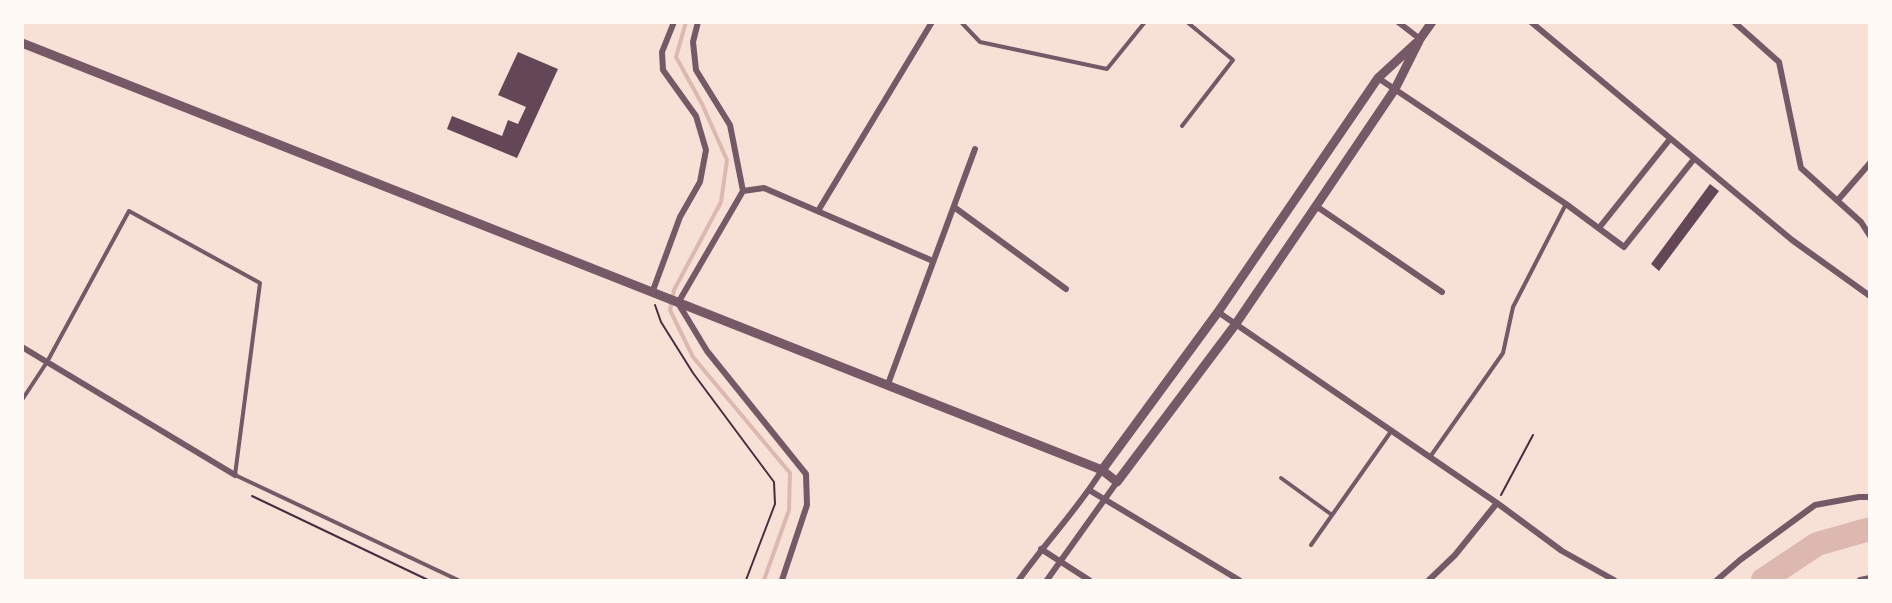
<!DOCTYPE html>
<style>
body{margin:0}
#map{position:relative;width:1892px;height:603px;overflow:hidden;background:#f7e1d7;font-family:"PT Sans Narrow",sans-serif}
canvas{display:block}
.frame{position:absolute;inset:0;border:24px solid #fffaf5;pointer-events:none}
</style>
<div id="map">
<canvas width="1892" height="603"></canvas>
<div class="frame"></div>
</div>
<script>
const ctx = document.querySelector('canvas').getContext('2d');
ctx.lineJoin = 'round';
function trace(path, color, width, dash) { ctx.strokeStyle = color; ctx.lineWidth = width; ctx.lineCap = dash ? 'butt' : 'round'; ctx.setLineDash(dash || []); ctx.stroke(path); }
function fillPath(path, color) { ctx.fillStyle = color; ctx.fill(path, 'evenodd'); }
const stream = new Path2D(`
 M686,22L676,57L702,104L727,160L721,202L674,290L670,310L693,357L790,473L789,510L764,580`);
const river = new Path2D(`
 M1763,580L1817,544L1870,529`);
const building = new Path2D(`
 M518,52L558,69L517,158L447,129L452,116L502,136L508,120L518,124L526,107L498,95Z
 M1710,184L1719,191L1659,271L1651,264Z`);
const path = new Path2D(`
 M655,305L661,322L693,373L774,482L775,504L746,580
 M1501,495L1533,435
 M252,496L428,580`);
const service = new Path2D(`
 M961,22L980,42L1107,69L1145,22
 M1182,126L1233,60L1187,22
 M22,400L47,362L129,211L260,283L235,475L458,580
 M1430,457L1503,353L1513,307L1566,204
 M1281,478L1332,515
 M1311,545L1392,430`);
const minor = new Path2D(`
 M698,22L693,42L696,70L730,125L743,191
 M1398,22L1420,39
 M1531,22L1792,240L1870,296
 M1734,22L1779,62L1801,168L1861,222L1870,236
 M1378,78L1566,204L1624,247L1694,159
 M1838,200L1870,163
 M1316,206L1442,292
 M954,207L1066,289
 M818,211L932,22
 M1599,228L1670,139
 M652,293L680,217L700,182L706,150L696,116L663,70L662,52L674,22
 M1218,312L1497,503L1562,551L1614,580
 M22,347L235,475
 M888,384L975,149
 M1089,490L1239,580
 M1041,549L1089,580
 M782,580L807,505L806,474L707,351L678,303L743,191L764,188L933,261
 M1019,580C1045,543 1078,509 1102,470
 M1047,580L1117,482
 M1429,580L1455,555L1497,503
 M1717,580L1740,560L1815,505L1859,497H1870
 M1860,580L1870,578`);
const tertiary = new Path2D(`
 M22,43L1102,470L1117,482L1235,325L1316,206L1395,89L1420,39L1432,22
 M1102,470L1218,312L1378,78L1416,43`);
trace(stream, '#dcb8b0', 4);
trace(river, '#dcb8b0', 24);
fillPath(building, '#644757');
trace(path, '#4a2c40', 2);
trace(service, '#755966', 4);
trace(minor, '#755966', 6);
trace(tertiary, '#755966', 9);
</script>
